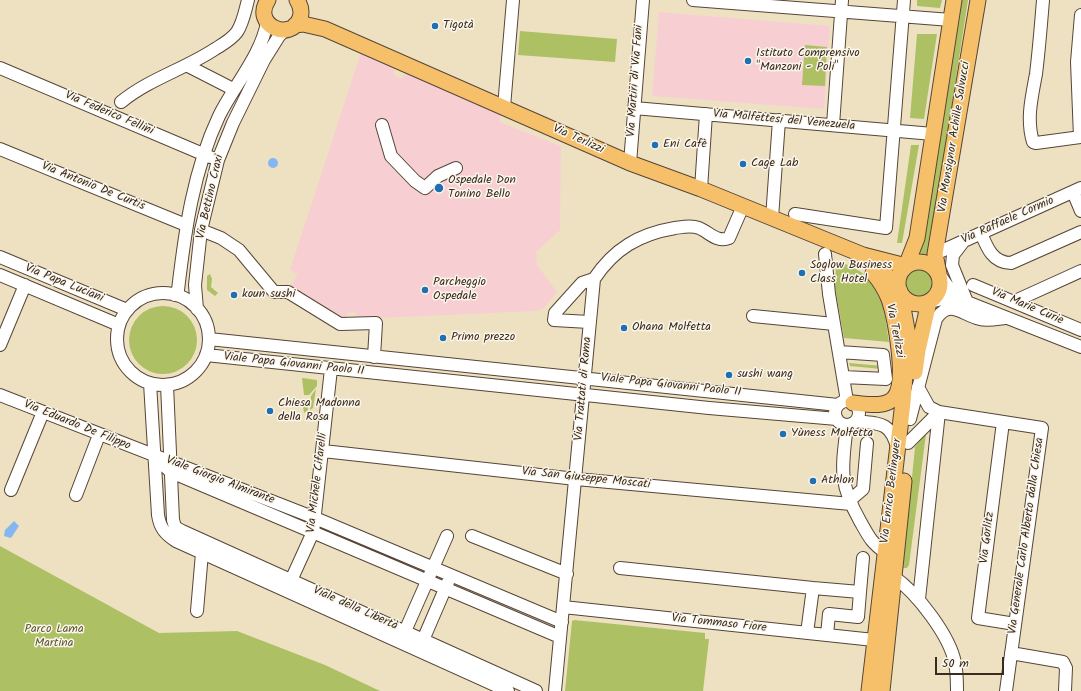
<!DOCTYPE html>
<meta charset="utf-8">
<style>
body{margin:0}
#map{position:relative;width:1081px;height:691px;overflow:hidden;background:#eee1c1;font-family:Kalam,sans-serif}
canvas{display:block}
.scale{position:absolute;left:935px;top:657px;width:69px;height:18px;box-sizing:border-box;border:2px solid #3b2a1e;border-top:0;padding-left:5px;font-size:12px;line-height:14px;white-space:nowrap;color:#3b2a1e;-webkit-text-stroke:3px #fbf7ec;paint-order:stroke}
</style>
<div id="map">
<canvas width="1081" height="691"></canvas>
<div class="scale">50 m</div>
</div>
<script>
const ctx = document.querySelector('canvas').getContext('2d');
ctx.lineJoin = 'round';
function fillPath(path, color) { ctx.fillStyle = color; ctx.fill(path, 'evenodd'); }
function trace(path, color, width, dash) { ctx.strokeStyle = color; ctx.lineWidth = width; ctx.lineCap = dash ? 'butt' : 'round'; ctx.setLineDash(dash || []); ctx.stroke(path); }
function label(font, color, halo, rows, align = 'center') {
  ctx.font = font + ' Kalam,sans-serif'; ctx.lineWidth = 3; ctx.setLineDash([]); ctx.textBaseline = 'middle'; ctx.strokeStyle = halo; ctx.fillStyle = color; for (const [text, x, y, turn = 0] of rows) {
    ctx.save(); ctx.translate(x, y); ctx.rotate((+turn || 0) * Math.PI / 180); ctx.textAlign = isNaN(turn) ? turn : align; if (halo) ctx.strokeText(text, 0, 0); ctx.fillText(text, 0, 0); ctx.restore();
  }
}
const built = new Path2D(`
 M659,12L830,26L824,109L652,96Z
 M361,52L395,67L393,74L398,77L402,78L406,72L502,114L499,121L502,123L561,146L560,230L536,252L537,265L557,292L544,308L536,311L358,319L355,312L348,313L346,320H341L292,289L291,285L298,274L290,270Z`);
const green = new Path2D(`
 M917,0H942L940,8L917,6Z
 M960,0H968L931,240L933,259L922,256L914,257Z
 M520,31L617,39L615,62L518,55Z
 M917,34H937L924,119L910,118Z
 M805,45L827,47L825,86L802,85Z
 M911,145H919L902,243H897Z
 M836,261C881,273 883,302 889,342L844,338L835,288Z
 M906 283a13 13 0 1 1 26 0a13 13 0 1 1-26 0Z
 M210,274L212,279L211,287L218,293L215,296L207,290V276Z
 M129 340a34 34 0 1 1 68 0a34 34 0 1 1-68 0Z
 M849,363L882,366L881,369L850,366Z
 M302,378L317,380V386L309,395H304Z
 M316,389L313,408L310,410L311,396Z
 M302,399L307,400L308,410L304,413Z
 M926,434L909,565L907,568H903L915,447Z
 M0,546L159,633L237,631L325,665L380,691H0Z
 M574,620L705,633V639H709L703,691H565L572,621Z`);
const water = new Path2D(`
 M268 163a5 5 0 1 1 10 0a5 5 0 1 1-10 0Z
 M14,521L19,526L11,538L4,536L5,530Z`);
const minor = new Path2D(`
 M693,0L951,20
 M1043,0C1041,25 1039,50 1036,74C1032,96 1026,119 1033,142L1036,143L1081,137
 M188,66L233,89
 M0,68L210,157
 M121,102C149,79 185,69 215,49C223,44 231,40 237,32C243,23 245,11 248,0
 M504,107L513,0
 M634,108L933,134
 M382,125L391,156L415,181L425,188L438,176L456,168
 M833,125L842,0
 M1080,137L1077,62L1081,15
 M0,149L186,225
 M630,163L643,0
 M701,189L706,114
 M1073,192L1081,211
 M795,214L886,228L904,0
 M772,218L779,120
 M201,230L221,238L239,250L274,292H288L340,324L376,323L374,357
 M981,233C987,248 993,263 1011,263L1081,232
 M963,242L953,255L952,265L967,302
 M825,254L829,294L847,401
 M935,254L1081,188
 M0,257L127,310
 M939,274L949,288L965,300
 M0,275L119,325
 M973,285L1081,330
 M117 339a46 46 0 1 1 92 0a46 46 0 1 1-92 0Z
 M175,295L178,290C185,231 193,171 219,116C233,87 262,54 267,22
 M1015,301L1081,271
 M929,302L948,298L967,302L1081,347
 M197,309L195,285L201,230L218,160L233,123L264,60L279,36L285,30
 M753,316L834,324
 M589,322L554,320L555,313L582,283L594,279
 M209,339L838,405
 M0,345L25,285
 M839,352L883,355L886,379L843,377
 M206,355L709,408L837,419
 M150,383L158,515C160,528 165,534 176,541L508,691
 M167,385L173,520L175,527
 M918,387L929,407L939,412L1042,428L1006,691
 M0,395L315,518L562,622
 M835 413a12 12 0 1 1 24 0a12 12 0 1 1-24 0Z
 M910,419L936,319C950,298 962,315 980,319C987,321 997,319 1005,318
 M856,421C879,424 890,421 897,447
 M1003,422L978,618L1015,624
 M847,425C842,468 838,482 860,521C868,535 871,543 885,552
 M908,443L939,412
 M323,451L576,479L851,504
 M157,459L171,472L560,637
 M11,490L43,412
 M76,495L99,435
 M849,501L863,489L867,443
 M175,527L182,531L536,691
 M472,536L567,574
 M620,568L813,588L807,633
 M894,577C917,593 950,636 955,663C957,672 957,682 957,691
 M288,587L313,532L331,369
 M813,588L860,592L863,558
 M919,599L939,412
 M563,607L874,640
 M197,611L202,553
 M827,635L829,614L858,617L860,592
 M402,638L447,536
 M423,640L448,582
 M1011,653L1063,662L1066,668L1065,691
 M555,691L594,279C614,249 639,234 675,228C683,227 691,225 699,228C709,232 717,243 729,238L743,206`);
const major = new Path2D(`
 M268,0C251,25 291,43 300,18C302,12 301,6 297,0
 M295,25L303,24L325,29L630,163L701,189L863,255L906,266L917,238L954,0
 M867,258L881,269L900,291L908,335L903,402L869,691
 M898 283a21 21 0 1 1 42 0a21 21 0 1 1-42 0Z
 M939,274L935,254L978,0
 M915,372L918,350L929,302
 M853,403C866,404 885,408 894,398C908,382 895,317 889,299C885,289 880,281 873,273
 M882,691L904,481`);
const markers = [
 [435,26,4,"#1f6fb2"],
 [748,61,4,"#1f6fb2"],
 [655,145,4,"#1f6fb2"],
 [743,164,4,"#1f6fb2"],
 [439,188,5,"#1f6fb2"],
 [802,273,4,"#1f6fb2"],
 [425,290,4,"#1f6fb2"],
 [234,295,4,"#1f6fb2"],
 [624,328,4,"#1f6fb2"],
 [443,338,4,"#1f6fb2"],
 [729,375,4,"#1f6fb2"],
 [270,411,4,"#1f6fb2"],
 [783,434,4,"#1f6fb2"],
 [813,481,4,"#1f6fb2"]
];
const poiNames = [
 ["Tigotà",443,26],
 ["Istituto Comprensivo",756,54],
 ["\"Manzoni - Poli\"",756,68],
 ["Eni Cafè",663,145],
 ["Cage Lab",751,164],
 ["Ospedale Don",448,181],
 ["Tonino Bello",448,195],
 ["Soglow Business",810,266],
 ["Class Hotel",810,280],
 ["Parcheggio",433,283],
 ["Ospedale",433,297],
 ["koun sushi",242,295],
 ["Ohana Molfetta",632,328],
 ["Primo prezzo",451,338],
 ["sushi wang",737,375],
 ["Chiesa Madonna",278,404],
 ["della Rosa",278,418],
 ["Yùness Molfetta",791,434],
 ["Athlon",821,481]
];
const streetNames = [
 ["Via Martiri di Via Fani",636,81,-86],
 ["Via Federico Fellini",109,114,23],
 ["Via Molfettesi del Venezuela",784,121,5],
 ["Via Monsignor Achille Salvucci",955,137,-81],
 ["Via Terlizzi",578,140,24],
 ["Via Antonio De Curtis",93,187,22],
 ["Via Bettino Craxi",211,197,-77],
 ["Via Raffaele Cormio",1008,221,-24],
 ["Via Papa Luciani",64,284,22],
 ["Via Marie Curie",1027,307,23],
 ["Via Terlizzi",894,331,79],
 ["Viale Papa Giovanni Paolo II",294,365,6],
 ["Viale Papa Giovanni Paolo II",671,386,6],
 ["Via Trattati di Roma",584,389,-85],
 ["Via Eduardo De Filippo",77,426,22],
 ["Via San Giuseppe Moscati",586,479,6],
 ["Viale Giorgio Almirante",220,481,21],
 ["Via Michele Cifarelli",318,483,-83],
 ["Via Enrico Berlinguer",892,491,-83],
 ["Via Generale Carlo Alberto dalla Chiesa",1027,536,-82],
 ["Via Gorlitz",988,538,-83],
 ["Viale della Libertà",355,609,24],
 ["Via Tommaso Fiore",719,624,6]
];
const parkNames = [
 ["Parco Lama",54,630],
 ["Martina",54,644]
];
fillPath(built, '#f7cfd2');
fillPath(green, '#adc064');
fillPath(water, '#84b7f1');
trace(minor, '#564536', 14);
trace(major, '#564536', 17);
trace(minor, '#fff', 12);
trace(major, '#f6c06b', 15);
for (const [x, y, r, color] of markers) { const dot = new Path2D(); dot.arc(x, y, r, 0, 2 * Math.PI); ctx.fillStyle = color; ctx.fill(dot); trace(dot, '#fbf7ec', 1.5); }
label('12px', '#3b2a1e', '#fbf7ec', poiNames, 'left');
label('12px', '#3b2a1e', '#fbf7ec', streetNames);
label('12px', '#5d5733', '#fbf7ec', parkNames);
</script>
